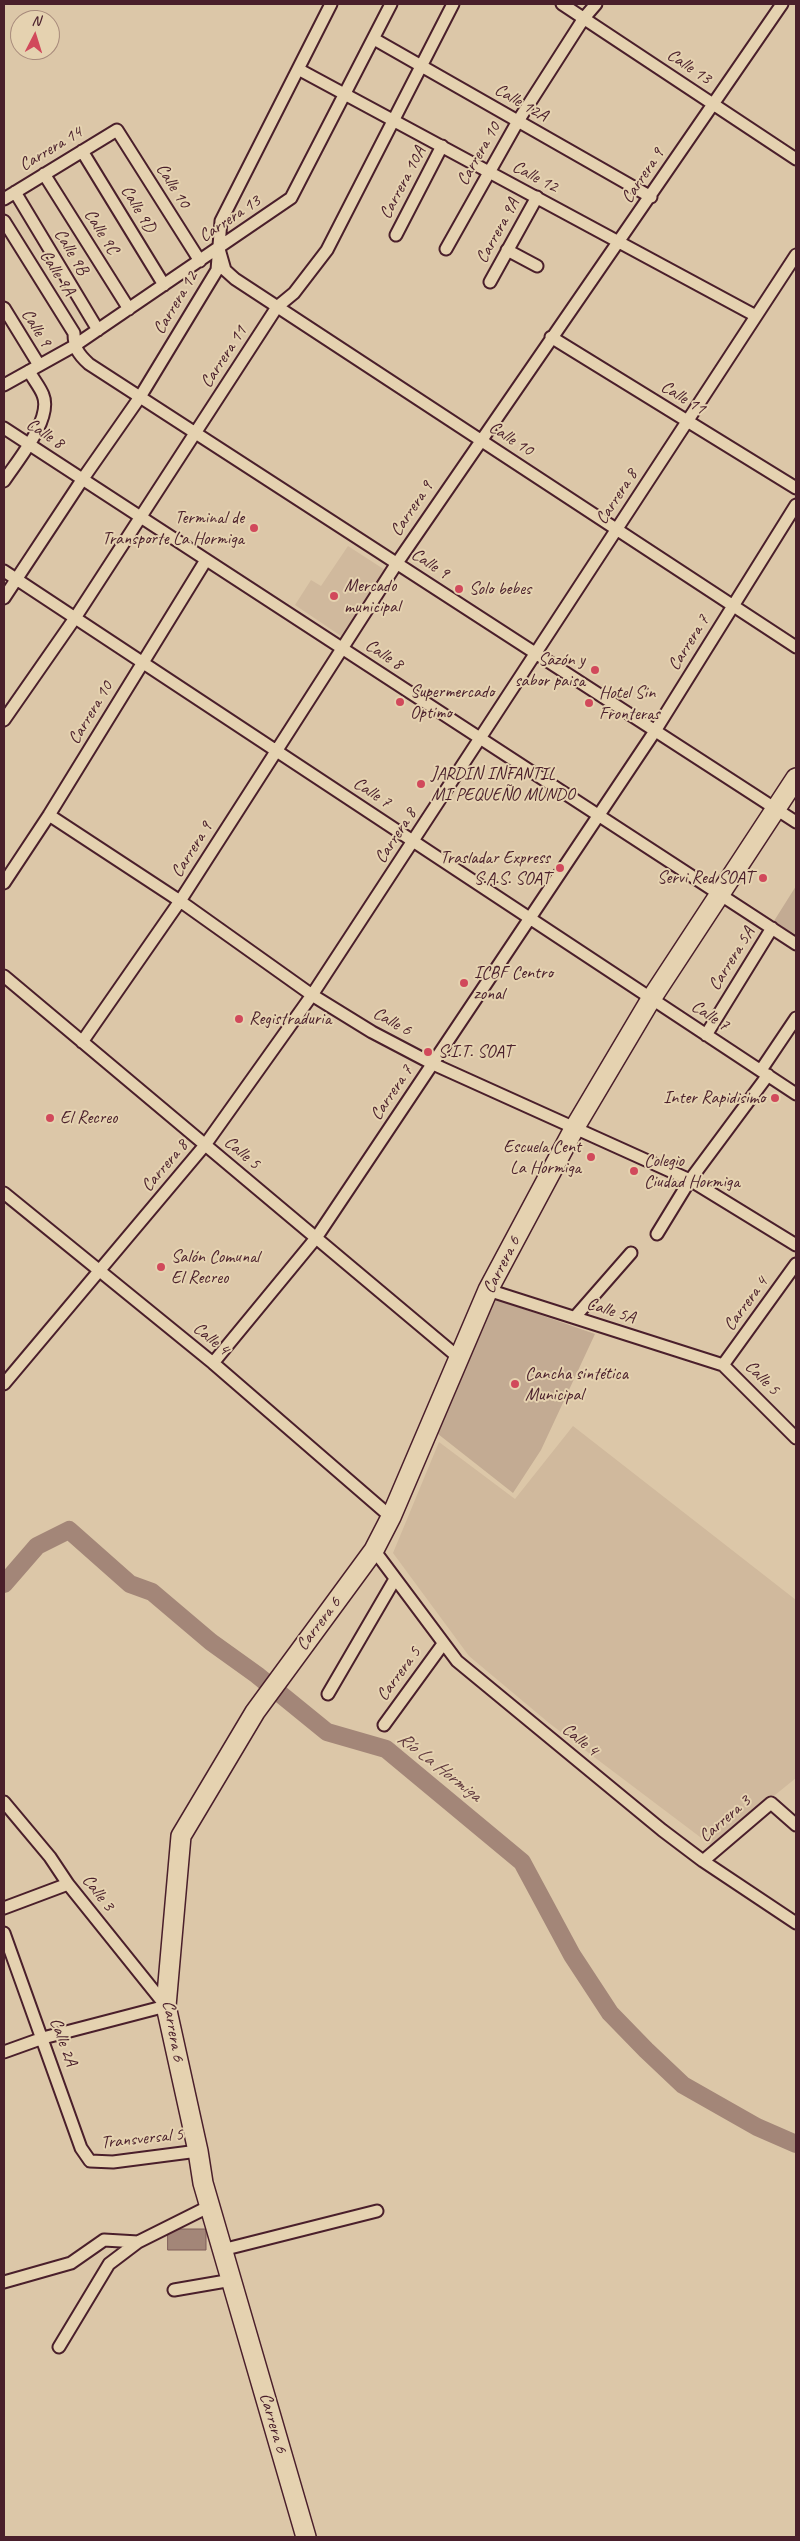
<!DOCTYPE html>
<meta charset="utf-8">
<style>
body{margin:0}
#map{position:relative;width:800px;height:2541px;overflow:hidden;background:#dcc7a8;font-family:Caveat,sans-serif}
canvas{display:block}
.frame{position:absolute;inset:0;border:5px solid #4a1f2b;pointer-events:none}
.north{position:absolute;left:10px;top:10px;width:50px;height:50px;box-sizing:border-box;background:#e5d2b0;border:1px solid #a78a7b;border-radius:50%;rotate:5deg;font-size:14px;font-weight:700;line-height:20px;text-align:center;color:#4a1f2b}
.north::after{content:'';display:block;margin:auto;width:18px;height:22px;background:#d1495b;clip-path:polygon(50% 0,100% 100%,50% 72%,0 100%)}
</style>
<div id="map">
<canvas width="800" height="2541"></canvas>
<div class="frame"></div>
<div class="north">N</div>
</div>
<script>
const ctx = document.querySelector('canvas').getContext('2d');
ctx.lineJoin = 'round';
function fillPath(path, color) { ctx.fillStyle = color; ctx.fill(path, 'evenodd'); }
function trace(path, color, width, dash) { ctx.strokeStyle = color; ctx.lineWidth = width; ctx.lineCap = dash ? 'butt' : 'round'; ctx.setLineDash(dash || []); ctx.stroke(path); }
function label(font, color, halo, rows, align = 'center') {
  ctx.font = font + ' Caveat,sans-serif'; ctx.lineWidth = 4; ctx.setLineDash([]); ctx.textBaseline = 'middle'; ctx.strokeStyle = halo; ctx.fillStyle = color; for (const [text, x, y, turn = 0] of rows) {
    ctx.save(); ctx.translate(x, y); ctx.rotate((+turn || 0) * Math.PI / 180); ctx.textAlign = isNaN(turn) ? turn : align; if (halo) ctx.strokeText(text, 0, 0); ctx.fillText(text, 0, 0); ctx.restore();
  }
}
const built = new Path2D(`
 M348,546L385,570L341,636L295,605L311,580L321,586Z
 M573,1426L796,1600V1778L712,1846L549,1723L469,1656L393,1553L439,1442L515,1499Z`);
const green = new Path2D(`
 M796,886V935L774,921Z
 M495,1299L595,1334L541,1450L513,1493L438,1434Z`);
const water = new Path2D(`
 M168,2229H206V2250H168Z`);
const river = new Path2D(`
 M4,1584L37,1546L69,1530L130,1584L152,1592L211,1642L257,1675L327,1732L386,1749L522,1862L572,1955L610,2013L646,2050L683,2085L757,2127L796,2144`);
const minor = new Path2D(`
 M562,4L796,159
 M374,39L651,197
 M298,69L756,316
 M82,151L164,285
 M44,174L129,309
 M15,192L98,330
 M4,199L117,130L200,261
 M4,221L74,333C74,348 78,354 89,364L796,822
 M396,235L442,146
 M219,249L225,270L235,279L796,647
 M446,249L518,121L584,18L596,4
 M507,250L537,266
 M490,282L537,197
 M4,308L39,365
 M551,337L796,488
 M4,385L74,346L291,198L391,4
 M4,428L796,944
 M4,481C17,461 53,419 43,395C40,387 33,379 29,371
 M4,571L796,1094
 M4,598L82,480L140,397L217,270L221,221L331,4
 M4,720L75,618L277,307L294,293L327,250L453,4
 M49,815L180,901L312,995L372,1032L433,1064L690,1180L796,1245
 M4,883L49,815L206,560
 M4,976L458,1357
 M706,1035L772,928
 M82,1042L180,901L397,563L782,4
 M761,1070L796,1018
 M4,1193L213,1363L391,1517
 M657,1234L690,1180L768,1075
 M488,1290L723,1365L796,1438
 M575,1317L631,1253
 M213,1363L316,1238L655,731L796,505
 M723,1365L796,1264
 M4,1384L205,1145L312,995L796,255
 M374,1550L457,1661L662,1830L703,1861L796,1923
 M328,1694L395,1579
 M384,1725L443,1644
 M4,1802L50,1857L68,1884L166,2006L43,2038L4,2052
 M703,1861L771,1803L796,1825
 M4,1908L68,1884
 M4,1933L81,2148L90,2161L113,2162L198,2151
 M222,2250L377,2211
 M4,2282L71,2263L104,2240L138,2242
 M174,2290L232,2280
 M59,2347L109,2264L138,2242L210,2206`);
const primary = new Path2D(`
 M306,2537L203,2183L198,2151L166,2006L181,1836L255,1712L374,1550L391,1517L488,1290L575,1127L651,999L796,778`);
const markers = [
 [254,528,5,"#d1495b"],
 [459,589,5,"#d1495b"],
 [334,596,5,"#d1495b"],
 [595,670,5,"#d1495b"],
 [400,702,5,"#d1495b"],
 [589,703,5,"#d1495b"],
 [421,784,5,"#d1495b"],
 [560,868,5,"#d1495b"],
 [763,878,5,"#d1495b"],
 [464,983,5,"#d1495b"],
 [239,1019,5,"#d1495b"],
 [428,1052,5,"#d1495b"],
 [775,1098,5,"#d1495b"],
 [50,1118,5,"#d1495b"],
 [591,1157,5,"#d1495b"],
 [634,1171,5,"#d1495b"],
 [161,1267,5,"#d1495b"],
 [515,1384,5,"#d1495b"]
];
const streetNames = [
 ["Calle 13",689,67,34],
 ["Calle 12A",521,103,30],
 ["Carrera 14",51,149,-31],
 ["Carrera 10",479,154,-60],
 ["Carrera 9",643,176,-56],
 ["Calle 12",535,177,28],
 ["Carrera 10A",403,183,-62],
 ["Calle 10",173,186,58],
 ["Calle 9D",138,209,59],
 ["Carrera 13",230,219,-34],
 ["Carrera 9A",498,231,-61],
 ["Calle 9C",101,232,58],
 ["Calle 9B",71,252,59],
 ["Calle 9A",57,273,58],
 ["Carrera 12",176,303,-59],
 ["Calle 9",36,328,58],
 ["Carrera 11",224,357,-57],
 ["Calle 11",683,398,31],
 ["Calle 8",45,434,33],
 ["Calle 10",511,439,33],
 ["Carrera 8",617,497,-57],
 ["Carrera 9",412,509,-56],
 ["Calle 9",430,564,33],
 ["Carrera 7",689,643,-58],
 ["Calle 8",384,655,33],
 ["Carrera 10",91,713,-59],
 ["Calle 7",372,793,33],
 ["Carrera 8",396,836,-57],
 ["Carrera 9",192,850,-58],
 ["Carrera 5A",732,959,-58],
 ["Calle 7",710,1016,33],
 ["Calle 6",392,1022,29],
 ["Carrera 7",392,1093,-56],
 ["Calle 5",242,1153,40],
 ["Carrera 8",165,1166,-50],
 ["Carrera 6",502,1265,-63],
 ["Carrera 4",746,1304,-54],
 ["Calle 5A",611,1311,18],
 ["Calle 4",211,1339,39],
 ["Calle 5",762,1378,45],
 ["Carrera 6",319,1624,-53],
 ["Carrera 5",399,1674,-54],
 ["Calle 4",580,1740,39],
 ["Carrera 3",725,1819,-41],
 ["Calle 3",98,1893,52],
 ["Carrera 6",173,2031,80],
 ["Calle 2A",63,2042,70],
 ["Transversal 5",142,2139,-6],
 ["Carrera 6",273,2423,74]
];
const poiNames = [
 ["Terminal de",244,518,"right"],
 ["Transporte La Hormiga",244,539,"right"],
 ["Mercado",344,586],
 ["municipal",344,607],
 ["Solo bebes",469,589],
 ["Sazón y",585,660,"right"],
 ["sabor paisa",585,681,"right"],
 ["Supermercado",410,692],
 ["Optimo",410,713],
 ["Hotel Sin",599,693],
 ["Fronteras",599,714],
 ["JARDIN INFANTIL",431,774],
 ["MI PEQUEÑO MUNDO",431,795],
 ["Trasladar Express",550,858,"right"],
 ["S.A.S. SOAT",550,879,"right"],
 ["Servi Red SOAT",753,878,"right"],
 ["ICBF Centro",474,973],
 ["zonal",474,994],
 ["Registraduria",249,1019],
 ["S.I.T. SOAT",438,1052],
 ["Inter Rapidisimo",765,1098,"right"],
 ["El Recreo",60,1118],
 ["Escuela Cent",581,1147,"right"],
 ["La Hormiga",581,1168,"right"],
 ["Colegio",644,1161],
 ["Ciudad Hormiga",644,1182],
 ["Salón Comunal",171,1257],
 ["El Recreo",171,1278],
 ["Cancha sintética",525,1374],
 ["Municipal",525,1395]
];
const waterNames = [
 ["Río La Hormiga",439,1767,38]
];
fillPath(built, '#d0b99d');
fillPath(green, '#c3ab93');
fillPath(water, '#a38678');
trace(water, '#7f5d59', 1);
trace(river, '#a38678', 18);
trace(minor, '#4a1f2b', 15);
trace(primary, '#4a1f2b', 22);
trace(minor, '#e5d2b0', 11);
trace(primary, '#e5d2b0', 19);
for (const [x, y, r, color] of markers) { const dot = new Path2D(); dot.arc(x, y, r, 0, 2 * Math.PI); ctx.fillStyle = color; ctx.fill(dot); trace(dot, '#e5d2b0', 2); }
label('18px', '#4a1f2b', '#e5d2b0', streetNames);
label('18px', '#4a1f2b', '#e5d2b0', poiNames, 'left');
label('italic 19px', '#60393e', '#e5d2b0', waterNames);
</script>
